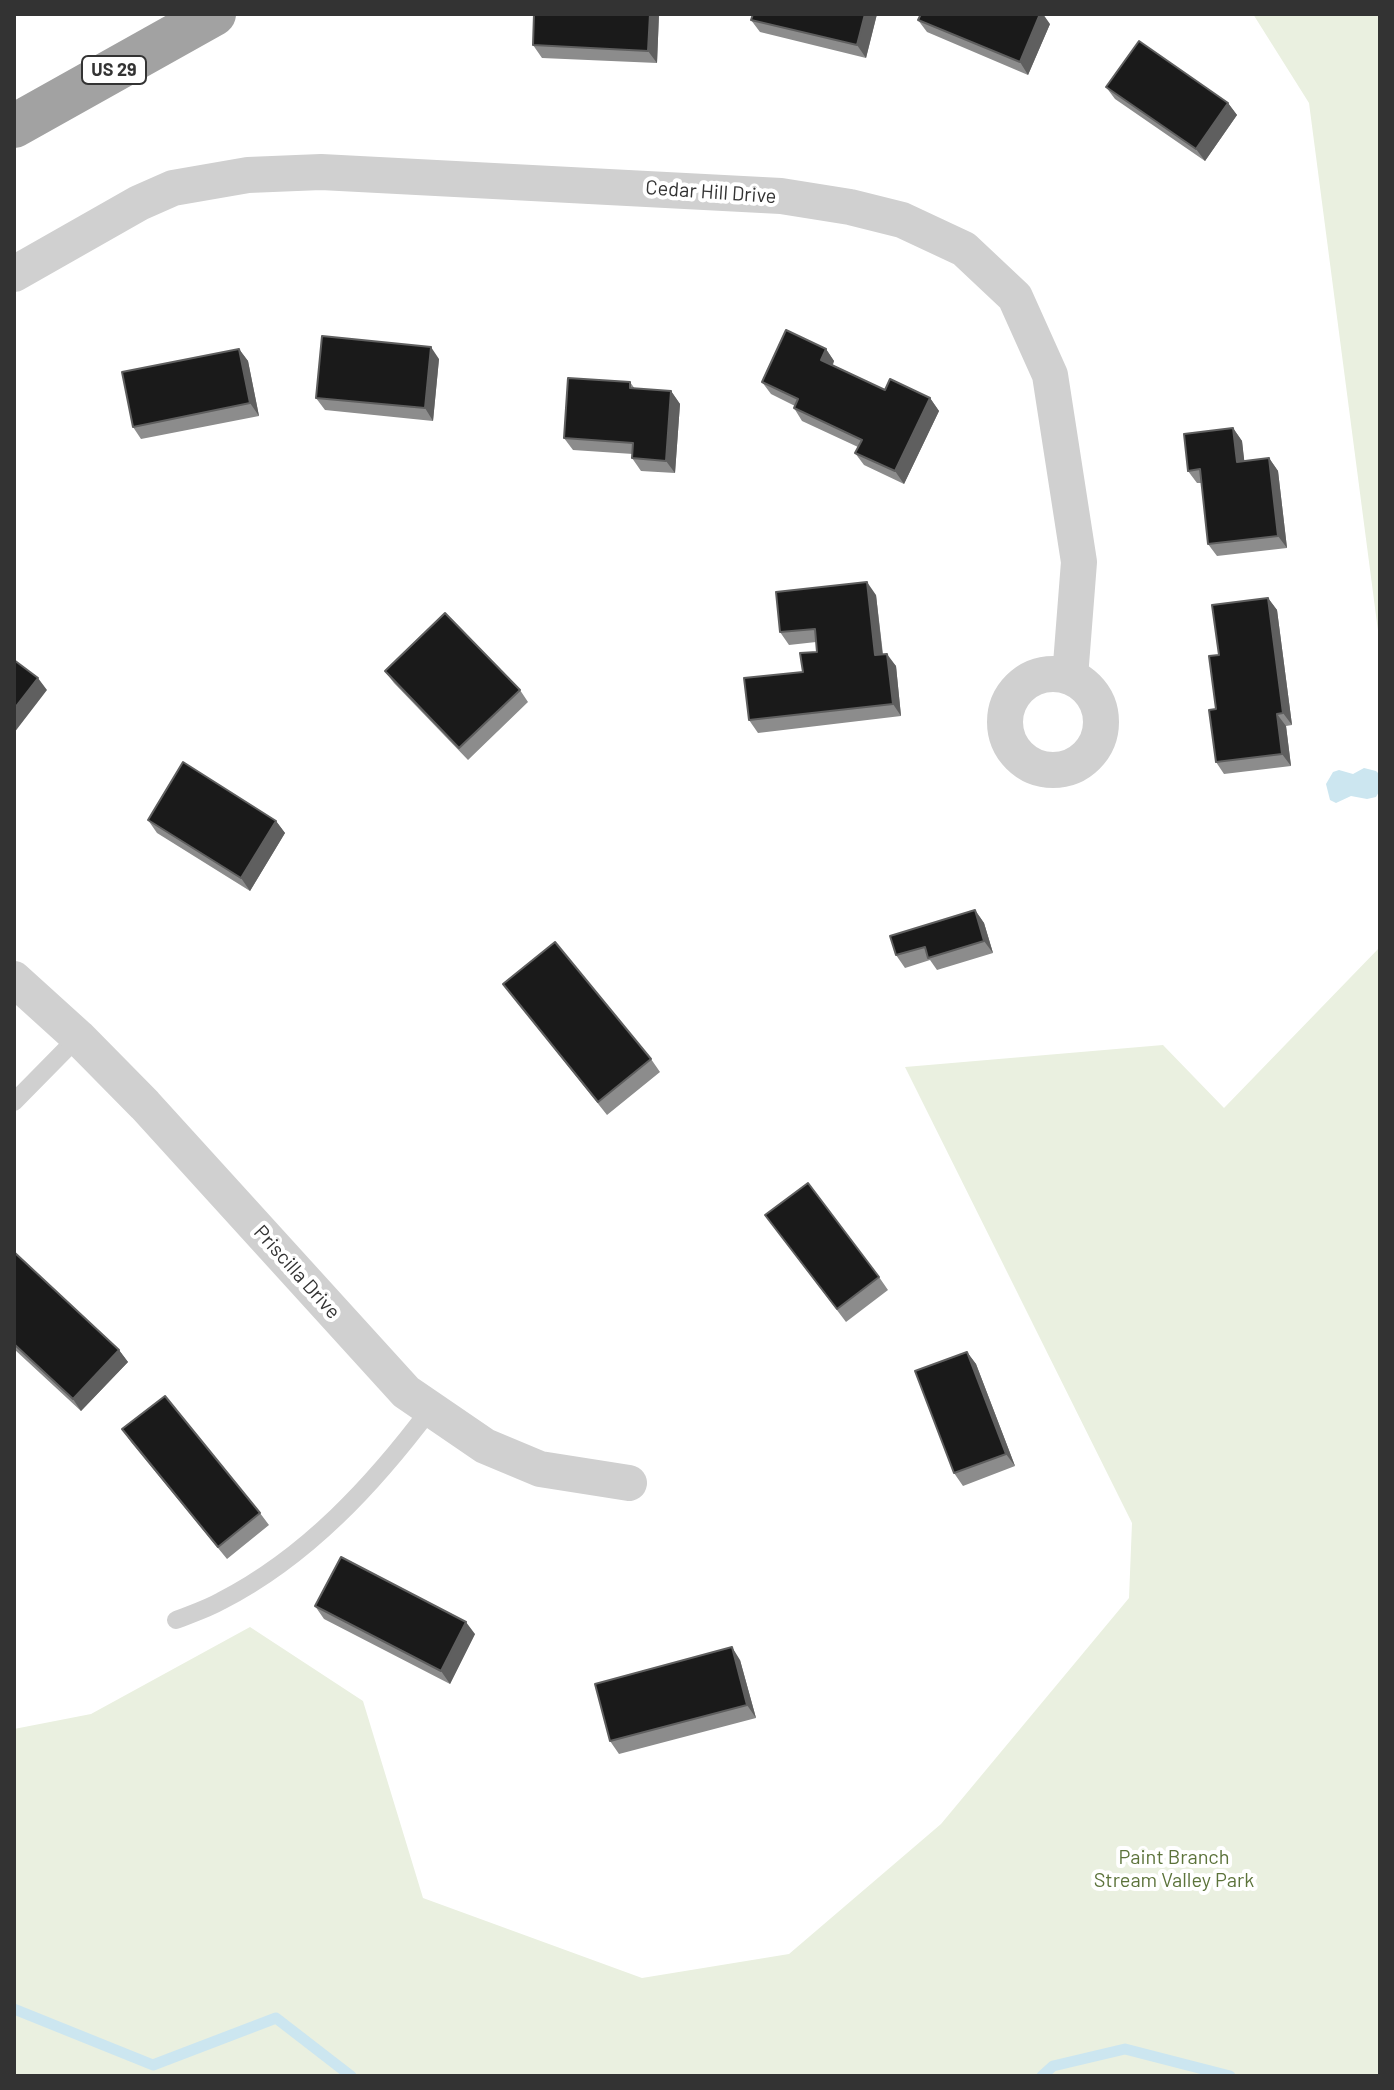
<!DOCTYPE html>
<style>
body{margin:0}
#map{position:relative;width:1394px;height:2090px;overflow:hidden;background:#fff;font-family:Barlow,sans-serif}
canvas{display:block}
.frame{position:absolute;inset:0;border:16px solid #333;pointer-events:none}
</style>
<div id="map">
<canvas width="1394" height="2090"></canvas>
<div class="frame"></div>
</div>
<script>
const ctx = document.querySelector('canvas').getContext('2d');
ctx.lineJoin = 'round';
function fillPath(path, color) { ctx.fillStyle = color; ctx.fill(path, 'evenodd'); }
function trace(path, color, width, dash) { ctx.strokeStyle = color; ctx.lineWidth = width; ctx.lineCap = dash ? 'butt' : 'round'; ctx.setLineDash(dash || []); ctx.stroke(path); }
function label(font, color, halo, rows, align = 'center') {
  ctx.font = font + ' Barlow,sans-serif'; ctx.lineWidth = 8; ctx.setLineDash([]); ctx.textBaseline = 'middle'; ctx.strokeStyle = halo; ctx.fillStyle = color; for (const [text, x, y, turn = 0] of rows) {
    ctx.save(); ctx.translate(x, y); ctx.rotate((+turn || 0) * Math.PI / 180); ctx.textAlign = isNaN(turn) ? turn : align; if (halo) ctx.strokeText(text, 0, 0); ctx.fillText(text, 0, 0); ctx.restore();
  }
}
const green = new Path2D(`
 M1253,14H1380V646L1309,103Z
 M1380,947V2076H14V1729L91,1714L250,1627L363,1701L423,1898L642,1978L789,1954L941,1824L1129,1598L1132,1523L905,1067L1163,1045L1224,1108Z`);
const water = new Path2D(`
 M1364,768L1376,771L1380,775V790L1376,797L1367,799L1351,796L1336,803L1330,800L1326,784L1333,772L1339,770L1353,774Z`);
const stream = new Path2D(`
 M14,2009L153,2065L276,2018L351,2076
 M1042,2076L1053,2066L1125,2049L1230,2076`);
const service = new Path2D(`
 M14,1102L78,1037
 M176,1620C191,1614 207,1609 221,1601C307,1557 374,1484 431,1408`);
const minor = new Path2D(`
 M14,274L139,203L173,188L248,175L321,172L781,196L850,207L902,220L964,249L1015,297L1050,375L1079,562L1070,677
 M1005 722a48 48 0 1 1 96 0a48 48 0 1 1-96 0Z
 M14,979L78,1037L145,1105L406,1392L485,1446L540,1469L629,1483`);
const trunk = new Path2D(`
 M14,126L214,14`);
const wall = new Path2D(`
 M659,14L657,63L542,58L533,45Z
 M753,14H877L866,58L760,32L751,20Z
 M918,20L1050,24L1028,75L927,32Z
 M1106,87L1228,103L1237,115L1205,161L1115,99Z
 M239,349L248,361L259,416L141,439L133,427Z
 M826,349L834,361L833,365L885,390L930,398L939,411L904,484L864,465L855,453L858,447L802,421L794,408L795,406L771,394L762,382Z
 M439,359L433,421L325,410L316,398Z
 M630,382L635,389L671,391L680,404L675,473L641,471L632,458L633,454L573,450L564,438Z
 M1233,428L1242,441L1244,461L1269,458L1278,471L1287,548L1217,556L1208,544L1202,483H1197L1188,471Z
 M876,595L883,654L896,666L901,716L758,733L749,720L803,672L817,652L816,642L789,645L780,632Z
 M1268,598L1277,610L1292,725L1286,726L1291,766L1224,774L1216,762L1219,655Z
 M385,671L520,690L528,702L468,760L394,683Z
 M148,820L276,821L285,833L250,891L157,833Z
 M975,910L984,923L993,953L937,970L930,960L905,968L896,955Z
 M503,984L651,1059L660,1072L607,1115Z
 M765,1215L879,1277L888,1290L846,1322Z
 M14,1252L119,1350L128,1362L81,1411L14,1349Z
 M967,1352L976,1364L1015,1466L963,1486L954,1473Z
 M122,1429L260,1513L269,1525L227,1559L131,1442Z
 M315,1606L475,1634L450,1684L324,1619Z
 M740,1660L756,1718L619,1754L610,1741Z`);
const shadedWall = new Path2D(`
 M650,14H659L657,63L648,51Z
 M865,14H877L866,58L857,45Z
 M1040,14H1043L1050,24L1028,75L1020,62Z
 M1228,103L1237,115L1205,161L1196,149Z
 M431,347L439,359L433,421L425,408Z
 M239,349L248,361L259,416L250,403Z
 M826,349L834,361L829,372L821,360Z
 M671,391L680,404L675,473L666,461Z
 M930,398L939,411L904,484L895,471Z
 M1233,428L1242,441L1246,475L1237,462Z
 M1269,458L1278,471L1287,548L1278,536Z
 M867,582L876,595L884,667L875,655Z
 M1268,598L1277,610L1292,725L1283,713Z
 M887,654L896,666L901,716L893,704Z
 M38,678L47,690L14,733V709Z
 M1277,714L1286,726L1291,766L1282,754Z
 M276,821L285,833L250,891L241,878Z
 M975,910L984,923L993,953L984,941Z
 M119,1350L128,1362L81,1411L73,1399Z
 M967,1352L976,1364L1015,1466L1006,1454Z
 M466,1622L475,1634L450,1684L441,1671Z
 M732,1647L740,1660L756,1718L747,1705Z`);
const building = new Path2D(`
 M534,14H650L648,51L533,45Z
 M753,14H865L857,45L751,20Z
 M921,14H1040L1020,62L918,20Z
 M1139,41L1228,103L1196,149L1106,87Z
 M786,330L826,349L821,360L885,390L890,379L930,398L895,471L855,453L862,440L794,408L798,399L762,382Z
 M322,336L431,347L425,408L316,398Z
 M239,349L250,403L133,427L122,372Z
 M568,378L630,382V388L671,391L666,461L632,458L633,443L564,438Z
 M1233,428L1237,462L1269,458L1278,536L1208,544L1200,469L1188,471L1184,434Z
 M867,582L875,655L887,654L893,704L749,720L744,678L803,672L800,653L817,652L815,629L780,632L776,592Z
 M1268,598L1283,713L1277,714L1282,754L1216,762L1209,710L1216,709L1209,656L1219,655L1212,605Z
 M445,613L520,690L459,748L385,671Z
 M14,660L38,678L14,709Z
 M183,762L276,821L241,878L148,820Z
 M975,910L984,941L928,958L925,947L896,955L890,936Z
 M555,942L651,1059L598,1102L503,984Z
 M808,1183L879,1277L837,1309L765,1215Z
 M14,1252L119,1350L73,1399L14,1344Z
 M967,1352L1006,1454L954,1473L915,1371Z
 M165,1396L260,1513L218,1547L122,1429Z
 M341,1557L466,1622L441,1671L315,1606Z
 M732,1647L747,1705L610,1741L595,1684Z`);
const shields = [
 [114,70,64]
];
const shieldNames = [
 ["US 29",114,70]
];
const streetNames = [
 ["Cedar Hill Drive",711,192,4],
 ["Priscilla Drive",297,1272,48]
];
const parkNames = [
 ["Paint Branch",1174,1857],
 ["Stream Valley Park",1174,1880]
];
fillPath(green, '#eaf0e0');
fillPath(water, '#cce6f0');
trace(stream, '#cce6f0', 11);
trace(service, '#d0d0d0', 18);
trace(minor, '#d0d0d0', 36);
trace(trunk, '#a2a2a2', 44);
fillPath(wall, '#8c8c8c');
fillPath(shadedWall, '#5f5f5f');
fillPath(building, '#1a1a1a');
trace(building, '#5f5f5f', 2);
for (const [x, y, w] of shields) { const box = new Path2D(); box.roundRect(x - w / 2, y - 14, w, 28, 6); ctx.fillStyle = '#fff'; ctx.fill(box); trace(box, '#333', 2); }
label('bold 18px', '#333', null, shieldNames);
label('20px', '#333', '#fff', streetNames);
label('20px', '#5c733b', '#fff', parkNames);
</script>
